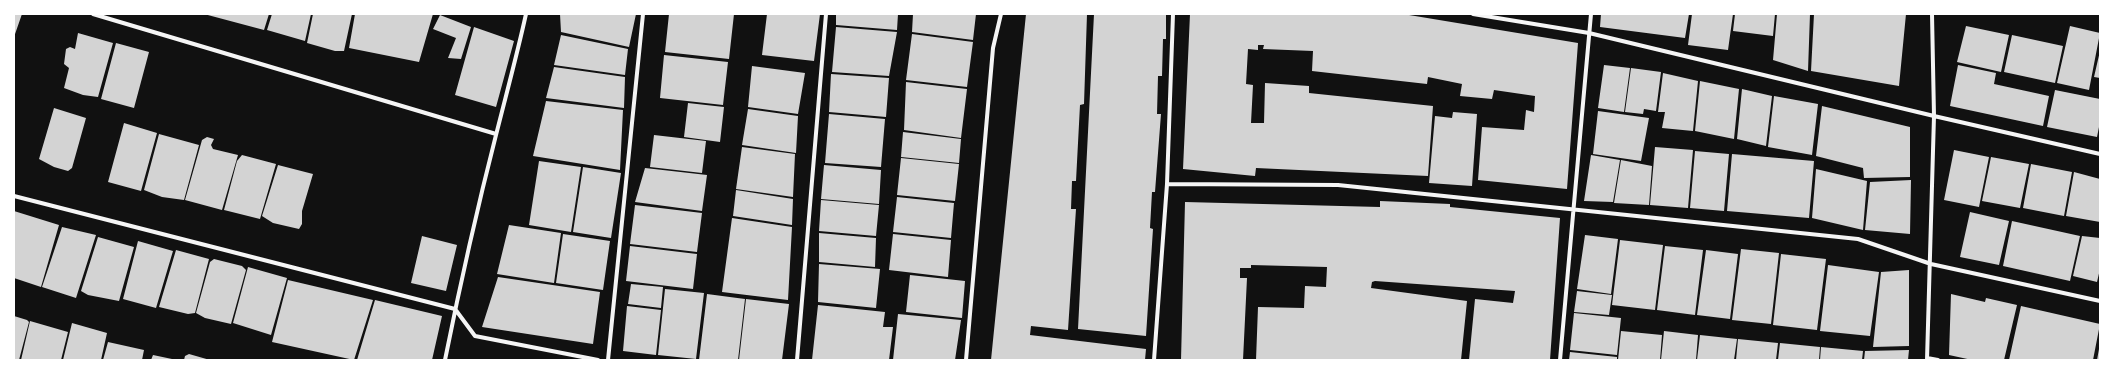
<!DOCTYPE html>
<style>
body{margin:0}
#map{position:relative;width:2114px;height:374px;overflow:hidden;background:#111;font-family:"Golos Text",sans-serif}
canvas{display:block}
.frame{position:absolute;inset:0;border:15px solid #fff;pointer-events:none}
</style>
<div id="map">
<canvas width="2114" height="374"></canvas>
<div class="frame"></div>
</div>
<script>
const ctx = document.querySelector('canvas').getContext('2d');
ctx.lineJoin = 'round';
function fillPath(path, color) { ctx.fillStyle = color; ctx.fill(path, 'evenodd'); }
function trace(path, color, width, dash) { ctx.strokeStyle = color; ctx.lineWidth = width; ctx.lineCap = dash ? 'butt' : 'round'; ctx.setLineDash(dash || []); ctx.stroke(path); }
const building = new Path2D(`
 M14,14H22L14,37Z
 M204,14H269L264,30Z
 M272,14H311L305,41L267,30Z
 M313,14H352L344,51H335L307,43Z
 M355,14H433L419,62L349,48Z
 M560,14H636L629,47L561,32Z
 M669,14H734L729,59L665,52Z
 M767,14H820L814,61L762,55Z
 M836,14H898L897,30L836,25Z
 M913,14H976L973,40L912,32Z
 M1026,14H1087L1084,104L1080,105L1076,181H1072L1071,209H1076L1068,330L1031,326L1030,335L1146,349L1145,360H991Z
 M1094,14H1166V39H1163L1162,76H1158L1157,114H1161L1155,192H1152L1150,228L1153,229L1146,336L1078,329Z
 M1190,14H1403L1578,43L1567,189L1478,180L1482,127L1524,130L1526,110L1534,112L1535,96L1494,90L1492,99L1460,96L1462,84L1428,77L1427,84L1312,71L1313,51L1263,49L1264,45H1258V50L1248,49L1246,84L1253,85L1251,123H1264L1265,83L1309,86V93L1433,106L1428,176L1256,168L1255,176L1183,169Z
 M1601,14H1689L1685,38L1600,27Z
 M1692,14H1733L1728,50L1688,45Z
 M1735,14H1775L1773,36L1733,31Z
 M1777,14H1810L1808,71L1773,60Z
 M1814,14H1906L1899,86L1811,71Z
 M440,15L471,27L461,59L448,58L456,38L433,29Z
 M1966,26L2009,35L2001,72L1957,62Z
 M2070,26L2100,33L2089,90L2057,83Z
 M474,27L514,41L496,107L455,95Z
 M836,27L897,32L889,76L832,72Z
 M78,33L113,43L98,97L83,95L64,88L69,68L64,64L66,49L70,47L75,49Z
 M912,34L973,42L967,87L906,80Z
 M561,35L628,49L625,75L554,65Z
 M2012,35L2063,46L2055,83L2004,72Z
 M116,43L149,52L134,108L101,99Z
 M2100,51V78L2094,77Z
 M664,55L728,62L723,105L660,98Z
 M1604,65L1630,68L1624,112L1598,108Z
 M1958,65L1996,73L1994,84L2049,96L2043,126L1950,106Z
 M752,66L805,73L798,114L748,107Z
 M554,67L625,77L624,108L546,98Z
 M1631,68L1661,72L1656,111L1644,109L1643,114L1625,112Z
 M1663,73L1698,81L1693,131L1662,128L1665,112H1658Z
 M831,74L889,78L886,117L829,112Z
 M1700,81L1739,89L1734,139L1695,131Z
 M906,82L967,89L961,138L904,130Z
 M1742,89L1772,96L1766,146L1737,139Z
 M2055,90L2100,99V122L2097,137L2047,127Z
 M1774,96L1818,104L1812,155L1768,147Z
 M546,101L623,110L620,170L533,156Z
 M688,103L724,107L720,142L684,137Z
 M1822,106L1910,127V177L1864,178L1863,168L1816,156Z
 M54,108L86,118L72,168L68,171L54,167L39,159Z
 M748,109L798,116L796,153L742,145Z
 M1598,111L1649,118L1641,161L1593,154Z
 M1453,112L1477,114L1472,186L1429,183L1435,116L1452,118Z
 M829,114L885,119L881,167L825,163Z
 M124,123L157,133L141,191L108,182Z
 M903,132L961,139L959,163L901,157Z
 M159,134L199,145L184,200L162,197L144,190Z
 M654,135L706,141L702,173L650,167Z
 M207,137L214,139L211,145L213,149L238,155L222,210L185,200L202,140Z
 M742,147L795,154L793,197L736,189Z
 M1655,147L1693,150L1688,208L1650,205Z
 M1954,150L1989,157L1979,207L1944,200Z
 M1695,151L1729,154L1724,211L1690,208Z
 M1732,154L1814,161L1809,218L1727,211Z
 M242,155L276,164L260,219L224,210L237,161Z
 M1591,155L1620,160L1613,202L1584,201Z
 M1991,157L2029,164L2020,208L1982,201Z
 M901,158L959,164L955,201L897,195Z
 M1621,160L1652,166L1649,205L1614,203Z
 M539,161L581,167L571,232L529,225Z
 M2031,164L2072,172L2064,216L2023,208Z
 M278,165L313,174L302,211V224L299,229L273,223L262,216Z
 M824,165L881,170L879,204L821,199Z
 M583,167L621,173L611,238L573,232Z
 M645,168L707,175L702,211L635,202Z
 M1816,169L1867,181L1863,230L1812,218Z
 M2074,172L2100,179V222L2066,216Z
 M1911,180L1910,234L1865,230L1870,182Z
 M736,190L793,199L792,225L733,216Z
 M897,197L954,203L951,238L893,232Z
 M821,200L879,205L876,236L819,231Z
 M1380,201L1450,204V207L1560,218L1550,360H1469L1475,299L1513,303L1515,291L1375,281L1372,282L1371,288L1467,301L1461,360H1256L1258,307L1304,308L1305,286L1326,287L1327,267L1251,265V268H1240V278H1247L1243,360H1181L1185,202L1380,207Z
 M635,205L702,213L697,252L630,244Z
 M14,211L59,225L41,287L14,278Z
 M1970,212L2009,221L1999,265L1960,257Z
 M732,218L792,227L788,300L722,292Z
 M2012,221L2080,236L2070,281L2003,266Z
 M509,225L561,233L554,283L497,274Z
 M62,227L96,235L76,298L42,287Z
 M819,233L876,238L875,267L819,262Z
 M563,234L610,241L603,290L556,283Z
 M893,234L951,240L948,277L889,270Z
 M1585,235L1618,239L1611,294L1577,289Z
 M422,236L457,245L446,291L411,283Z
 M2082,236L2100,238V269L2097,282L2073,276Z
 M98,237L134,247L119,301L88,295L81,291Z
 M1620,240L1663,245L1655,310L1612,305Z
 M138,241L173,251L156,308L123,299Z
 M630,246L697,254L693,289L626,281Z
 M1665,246L1703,250L1695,315L1657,310Z
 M1741,249L1779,253L1771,324L1732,320Z
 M176,250L209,259L195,313L188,314L159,307Z
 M1706,250L1738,254L1730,319L1697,315Z
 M1781,254L1826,259L1817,330L1773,325Z
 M214,259L242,266L246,270L231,324L205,318L196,313L210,262Z
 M819,264L880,269L876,308L818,302Z
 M1828,265L1879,272L1870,336L1820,331Z
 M248,267L287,278L271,335L233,323Z
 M1909,270V346L1873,347L1881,272Z
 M910,275L965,281L962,318L906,312Z
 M498,277L600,292L593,344L482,327Z
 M288,280L373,300L354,360L272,342Z
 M631,284L663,287L661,308L628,304Z
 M665,289L704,293L696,359L658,355Z
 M1577,291L1612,295L1609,315L1574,312Z
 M707,294L745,299L738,360H699Z
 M1951,294L1985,302L1986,298L2017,305L2004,360H1972L1949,355Z
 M746,299L789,304L782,360H739Z
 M375,300L442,316L432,360H357Z
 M818,305L885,312L883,327H893L889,360H812Z
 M627,306L661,310L656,355L623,351Z
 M2021,306L2100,324L2093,360H2009Z
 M1574,313L1621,318L1617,355L1570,350Z
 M898,314L961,320L955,360H893Z
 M14,316L27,320L29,322L19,360H14Z
 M30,321L68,332L61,360H21Z
 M72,323L107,333L101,360H63Z
 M1621,331L1662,335L1660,360H1618Z
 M1664,331L1698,335L1696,360H1661Z
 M1700,335L1737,339L1734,360H1697Z
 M1738,339L1778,343L1776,360H1736Z
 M108,342L144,350L142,360H103Z
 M1780,343L1820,347L1819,360H1778Z
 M1821,347L1863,351L1862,360H1820Z
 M2099,349L2100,360H2097Z
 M1909,350L1908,360H1864L1865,351Z
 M1570,352L1617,357V360H1569Z
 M189,354L210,360H184L185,356Z
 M153,355L172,359V360H151Z`);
const minor = new Path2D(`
 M93,14L496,134
 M1473,14L1589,33L1934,116L2100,154
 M1167,184L1338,185L1858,239L1931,264L2100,301
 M14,196L455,309L475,336L598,360
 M1927,358L1938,360
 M445,360C460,285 477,209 496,135C506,95 517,55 526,14
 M608,360L643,14
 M797,360L826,14
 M966,360L993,48L1001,14
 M1154,360L1167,184L1173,14
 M1560,360L1591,14
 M1927,360L1934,116L1932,14`);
fillPath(building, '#d3d3d3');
trace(minor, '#f5f5f5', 4);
</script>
